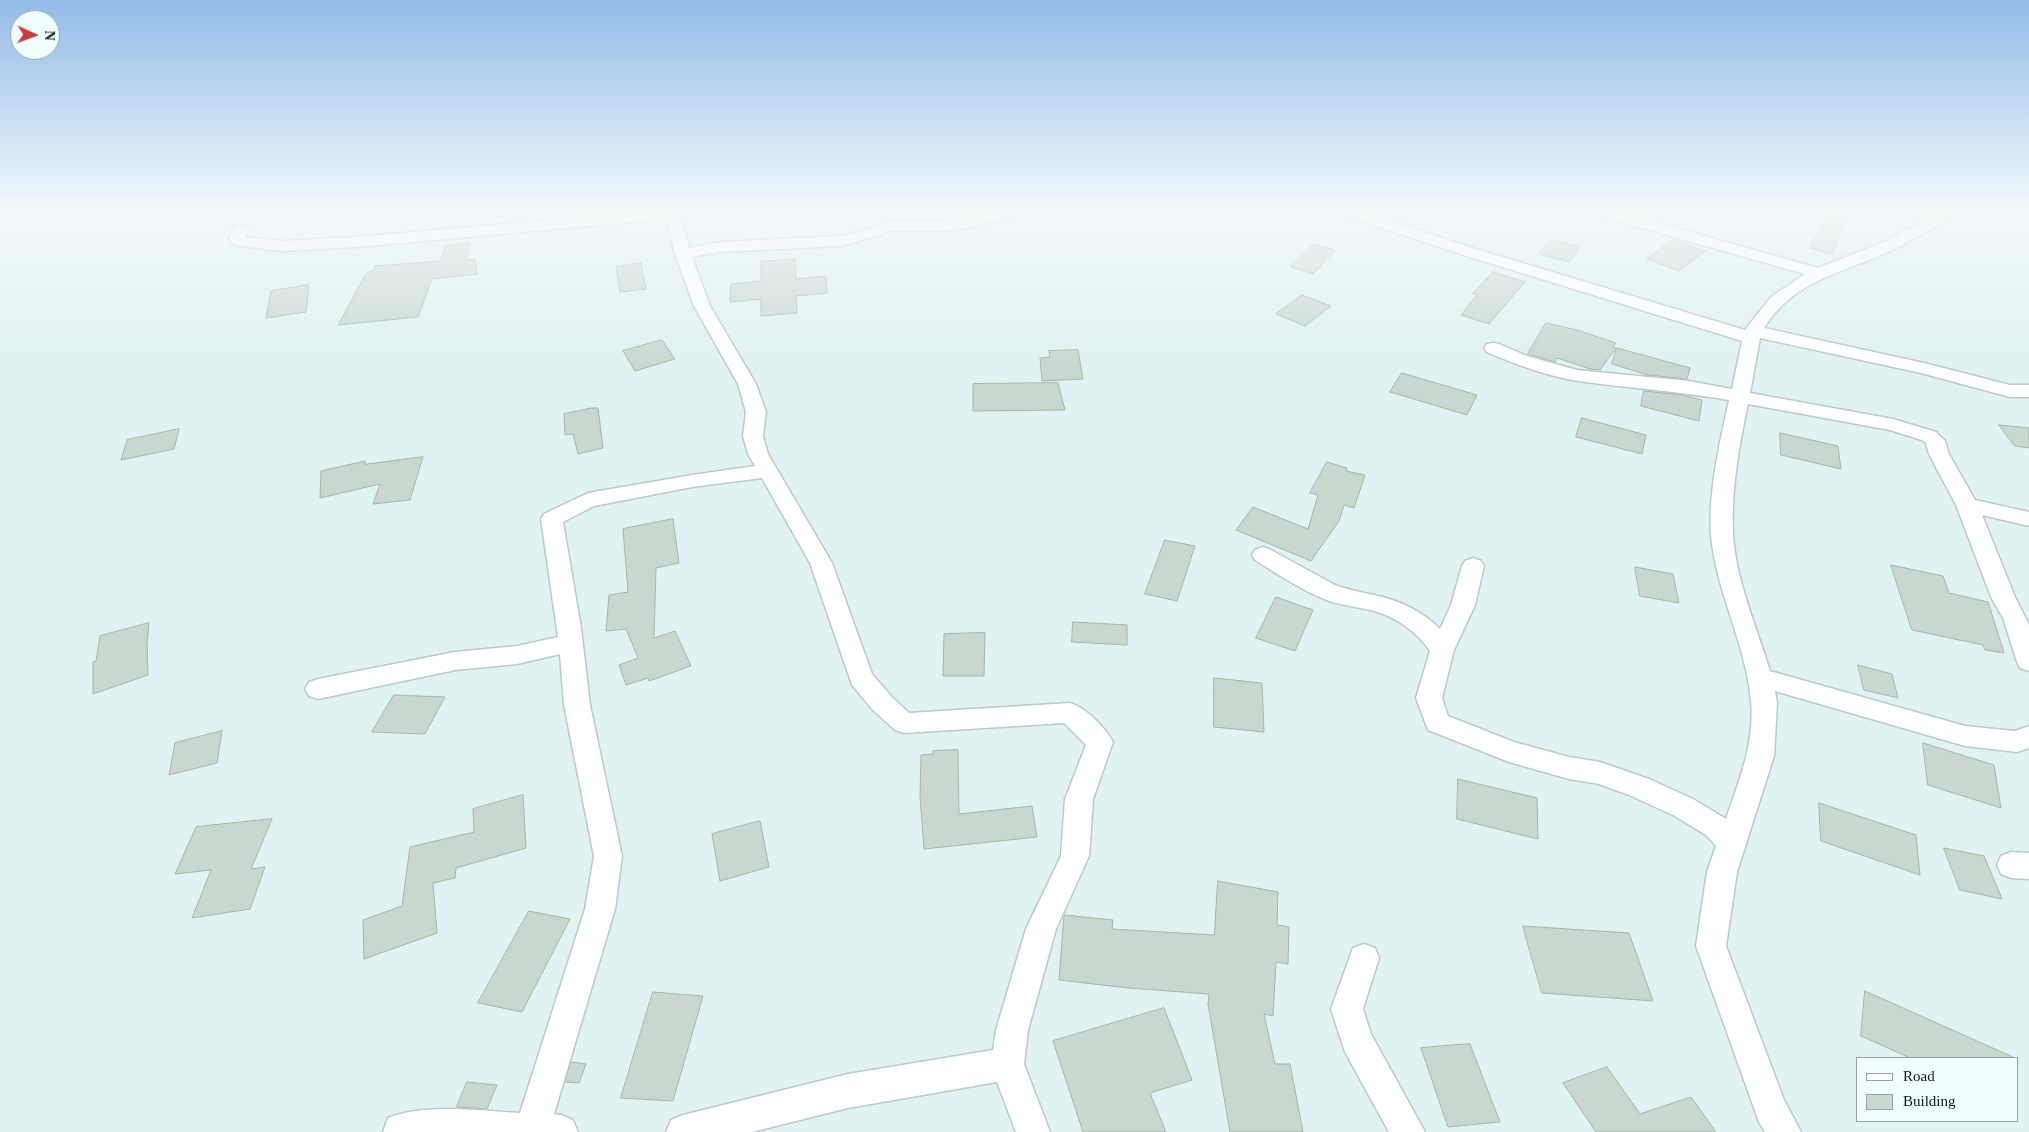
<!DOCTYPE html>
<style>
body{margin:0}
#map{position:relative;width:2029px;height:1132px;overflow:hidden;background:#e0f2f1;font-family:Georgia,serif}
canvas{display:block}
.legend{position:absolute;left:1856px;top:1057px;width:162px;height:65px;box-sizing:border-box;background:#f0fffe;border:1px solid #97a2a2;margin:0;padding:6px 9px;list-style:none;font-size:15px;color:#111717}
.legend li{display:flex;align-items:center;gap:10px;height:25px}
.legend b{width:25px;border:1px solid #97a2a2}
.north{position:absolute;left:10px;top:10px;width:50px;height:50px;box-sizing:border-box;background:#f0fffe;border:1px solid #97a2a2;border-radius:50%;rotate:92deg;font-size:14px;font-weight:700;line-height:20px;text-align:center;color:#111717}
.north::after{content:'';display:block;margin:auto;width:18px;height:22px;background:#cb3b3d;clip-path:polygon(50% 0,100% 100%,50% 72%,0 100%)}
</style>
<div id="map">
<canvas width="2029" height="1132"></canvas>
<ul class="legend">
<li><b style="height:6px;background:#fff"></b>Road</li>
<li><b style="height:14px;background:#c9d7cf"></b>Building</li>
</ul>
<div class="north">N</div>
</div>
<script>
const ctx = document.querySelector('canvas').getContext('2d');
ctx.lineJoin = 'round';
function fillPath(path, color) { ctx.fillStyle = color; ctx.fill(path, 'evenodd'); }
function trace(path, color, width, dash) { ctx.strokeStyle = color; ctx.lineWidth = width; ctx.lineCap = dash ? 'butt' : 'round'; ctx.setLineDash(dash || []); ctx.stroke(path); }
const building = new Path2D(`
 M1833,208H1850L1832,254L1810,248Z
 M1551,239L1580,247L1569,262L1539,254Z
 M1673,240L1705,251L1679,271L1647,259Z
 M469,243L467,260L475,259L477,274L432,279L418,317L338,325L367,272L373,271L375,266L441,261L445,246Z
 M1314,244L1335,250L1313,274L1291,267Z
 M795,259L796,279L826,276L827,293L796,296L797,313L761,316V299L730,302L731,284L761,281V262Z
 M641,263L646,289L620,292L616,267Z
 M1493,272L1525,282L1489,324L1461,315L1477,295L1473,294Z
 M309,285L306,312L266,318L271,291Z
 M1302,295L1331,306L1305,326L1276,314Z
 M1546,323L1577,330L1616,343L1613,347L1616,348L1600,370L1590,369L1557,358L1555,362L1528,354Z
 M662,340L675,359L635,371L623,351Z
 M1617,348L1690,368L1687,379L1648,375L1612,364Z
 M1078,350L1083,379L1042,381L1040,358L1050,357L1049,351Z
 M1402,373L1477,395L1467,415L1390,392Z
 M1058,383L1065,410L973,411V384Z
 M1644,391L1682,395L1702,400L1699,421L1641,406Z
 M592,408H598L603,448L578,454L573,434L565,435L564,414Z
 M1582,418L1646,435L1642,454L1576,437Z
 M1999,425L2029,428V448L2015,446Z
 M179,429L174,449L121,460L127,440Z
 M1780,433L1838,446L1841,469L1781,455Z
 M423,457L410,500L373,504L380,484L320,498L321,471L365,461V464Z
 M1327,462L1347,468L1346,471L1365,475L1354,508L1344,505L1339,521L1311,561L1236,530L1253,507L1308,529L1318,495L1310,493Z
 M673,519L679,563L656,568L654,638L675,631L691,666L649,681L648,678L626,685L619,665L638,658L626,629L606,631L609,595L628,592L623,529Z
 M1165,540L1195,546L1177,601L1145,594Z
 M1891,565L1943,576L1949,593L1988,602L2004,653L1985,650L1983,645L1912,630Z
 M1635,567L1673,574L1679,603L1640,596Z
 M1276,597L1313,610L1295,651L1256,638Z
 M1073,622L1127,625V645L1072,642Z
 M149,623L147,644L148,675L93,694V662L96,661L100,636Z
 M985,633L984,676H943L944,634Z
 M1858,665L1892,674L1898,698L1864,690Z
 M1214,678L1262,683L1264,732L1214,727Z
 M394,695L445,697L425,734L372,732Z
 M222,731L217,763L169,775L175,743Z
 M1923,743L1994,765L2001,808L1928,785Z
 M958,750L959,814L1032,806L1037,837L924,849L920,797L921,755L933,754V751Z
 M1458,779L1537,798L1538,839L1457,819Z
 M523,795L526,848L456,868L455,878L433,883L437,933L364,959L363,920L402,906L410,847L474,832L473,809Z
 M1819,803L1916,835L1920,875L1821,841Z
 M272,819L251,869L265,867L250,909L192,918L211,870L175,874L196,827Z
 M760,821L769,867L720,881L712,834Z
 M1944,848L1984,856L2002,899L1960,890Z
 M1218,881L1278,892L1277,925L1289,927L1288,964L1276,962L1273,1016L1264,1014L1275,1064H1290L1303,1132H1230L1208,1004L1209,994L1128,988L1059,980L1064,915L1113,920L1112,929L1214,935Z
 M529,911L570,919L522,1012L478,1003Z
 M1523,926L1629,933L1653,1001L1542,993Z
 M1865,991L2015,1058H1910L1861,1036Z
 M653,992L703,996L673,1101L621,1098Z
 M1164,1008L1192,1080L1150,1093L1166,1132H1083L1053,1041Z
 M1470,1044L1500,1122L1448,1127L1421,1048Z
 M571,1062L586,1064L579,1083L565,1082Z
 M1607,1067L1640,1114L1691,1097L1716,1132H1596L1563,1083Z
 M467,1082L497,1085L487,1109L457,1107Z`);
const street = new Path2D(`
 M667,208H681L680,214L689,248L719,242L841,236L870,229L885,221H942L968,218L1009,208H1035L1033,211L968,228L942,231H888L880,235L841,246L719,252L692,257L710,306L756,384L766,412L763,436L768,454L832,563L872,674L891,696L909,713L1070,703C1086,708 1105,727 1113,742L1093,799L1089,856L1056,929L1028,1030L1024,1064L1050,1132H1016L997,1082L848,1108L752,1132H666L671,1120L683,1115L848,1074L993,1050L996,1030L1026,929L1061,856L1065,799L1086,745L1064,723L904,733L895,730L873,710L852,685L810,563L762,478L692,487L594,506L563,522L581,628L590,705L622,856L615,909L554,1114L561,1115L573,1120L578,1132H383L388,1118C425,1103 481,1111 520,1113L585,909L594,856L564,705L560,654L517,664L455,670L318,699L309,696L305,689L309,682L318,679L455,652L517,646L558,637L541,519L544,514L588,493L692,475L755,466L748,454L743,436L746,412L738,384L694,306L675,254L667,219L357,247L282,251L239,246L233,244L229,238L235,227H245L248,230L245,237L282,241L357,237L666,210Z
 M1329,208L1357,209L1466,246L1745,330L1771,297L1805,274L1582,211L1580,208H1605L1818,268L1884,242L1916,225L1941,208H1958C1950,219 1935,227 1924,233C1907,243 1890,252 1872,259C1829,276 1790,286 1764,328L1924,363L2010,385H2029V397H2010L1921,373L1760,338L1750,393L1893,419L1936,432L1945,441L1949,454L1975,500L2029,512V526L1982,515L2015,597L2029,625V671L2020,668L2017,662L2003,618L1991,597L1956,505L1929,454L1926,443L1922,440L1890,430L1748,404C1739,446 1731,490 1733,533C1735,578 1757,628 1770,671L1965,726L2015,731L2029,726V748L2017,752L1965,746L1775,691L1777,703L1774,756L1737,872L1726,946L1784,1100L1801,1132H1765L1759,1122L1696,946L1707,872L1716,846L1706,835L1673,815L1629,795L1599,784L1569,779L1509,762L1428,730L1416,698L1430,651C1417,632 1396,617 1374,611C1360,607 1344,606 1329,601C1303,591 1279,575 1255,560L1252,555L1255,550L1263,547L1271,550L1335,585C1348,590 1361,592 1374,595C1399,600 1422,611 1440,629L1451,605L1462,566L1465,561L1473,558L1481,561L1484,566L1475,605L1454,650L1442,698L1448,716L1514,742L1569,757L1600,762L1649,779L1693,799L1726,819C1739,781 1755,742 1751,701C1746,644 1716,592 1711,535C1708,492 1720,442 1729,400C1679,391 1628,388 1578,381C1547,376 1515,364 1487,352L1484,348L1487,344L1493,343L1499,344L1527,356L1577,370L1689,381L1732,389L1742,341L1454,252L1331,211Z
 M2011,852L2029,853V879L2011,878L2001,874L1997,865L2001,856Z
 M1364,944L1375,948L1379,958L1363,1009L1371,1034L1425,1132H1389L1345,1052L1331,1009L1353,948Z`);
fillPath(building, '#c9d7cf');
trace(building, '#a7b4ac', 1);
trace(street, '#b9caca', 3);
fillPath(street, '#fff');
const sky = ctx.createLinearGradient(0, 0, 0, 367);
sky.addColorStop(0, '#93bbe8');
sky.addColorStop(0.57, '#f1f9f9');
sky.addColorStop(1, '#f1f9f900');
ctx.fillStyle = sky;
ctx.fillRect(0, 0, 2029, 367);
</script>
